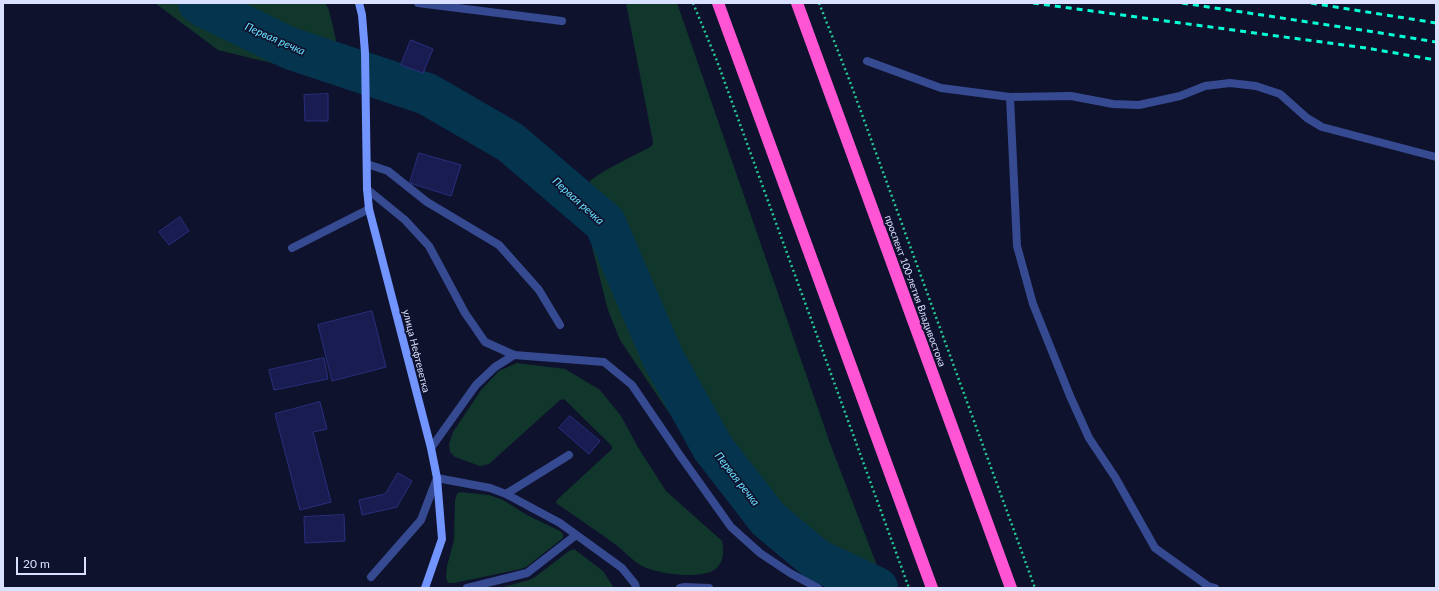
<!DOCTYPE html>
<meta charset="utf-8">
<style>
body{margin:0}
#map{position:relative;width:1439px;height:591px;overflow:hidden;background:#0f122d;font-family:Lato,sans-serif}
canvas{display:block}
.frame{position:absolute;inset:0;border:4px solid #dae0ff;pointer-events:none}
.scale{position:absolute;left:16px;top:557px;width:70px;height:18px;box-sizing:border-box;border:2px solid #dae0ff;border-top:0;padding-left:5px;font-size:12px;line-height:14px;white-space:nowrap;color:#dae0ff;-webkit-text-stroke:3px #0f122d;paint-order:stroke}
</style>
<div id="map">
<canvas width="1439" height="591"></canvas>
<div class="frame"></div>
<div class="scale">20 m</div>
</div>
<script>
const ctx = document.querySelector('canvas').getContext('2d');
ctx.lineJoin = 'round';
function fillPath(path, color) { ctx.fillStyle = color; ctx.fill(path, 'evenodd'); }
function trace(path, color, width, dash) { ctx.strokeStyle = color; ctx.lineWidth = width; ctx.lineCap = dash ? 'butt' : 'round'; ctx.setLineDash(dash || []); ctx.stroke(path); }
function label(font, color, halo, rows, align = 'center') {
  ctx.font = font + ' Lato,sans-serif'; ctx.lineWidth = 3.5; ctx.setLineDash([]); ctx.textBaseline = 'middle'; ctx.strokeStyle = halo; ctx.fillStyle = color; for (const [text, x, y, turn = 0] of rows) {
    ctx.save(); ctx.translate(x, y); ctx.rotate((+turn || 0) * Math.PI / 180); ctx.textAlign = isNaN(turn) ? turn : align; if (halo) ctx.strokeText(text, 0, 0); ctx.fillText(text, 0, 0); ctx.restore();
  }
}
const green = new Path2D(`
 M155,3H325L329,10L336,40L323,67L304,71L218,50Z
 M626,3H677L831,446L881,576L880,583L877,588H853L839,584L787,556L751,531L734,504L692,447L620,340L608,310L587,227C584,214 582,197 588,184C593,174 640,153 652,146L653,142Z
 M517,363L565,369L600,390L621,416L639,449L666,491L722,541C725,553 723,567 710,572C693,578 659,574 642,566C633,561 624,551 616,545C596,530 576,517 556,503L557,500L612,449V446L564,399L560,400L489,464L480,466L455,457L450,452L449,444L453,432L481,390L499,371Z
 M460,492L489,495L503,500L527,515L560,531L563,534V538L526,567L521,569L454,583H448L446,578L447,566L454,540L455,500L457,494Z
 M574,549L603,571L614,588H500L529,580L535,577L569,551Z`);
const river = new Path2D(`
 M199,3L205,7L289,48L427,94L510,142L605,223L663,358L713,448L768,519L817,560L877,588`);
const building = new Path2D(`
 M411,40L433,49L423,73L401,65Z
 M328,94V121H305L304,95Z
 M419,153L461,165L451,196L410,183Z
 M180,217L189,231L169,245L159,232Z
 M372,311L386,367L332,381L318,325Z
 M324,358L328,379L274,390L269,370Z
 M320,402L327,429L313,432L331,502L300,510L275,414Z
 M570,416L600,441L589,454L559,428Z
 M398,473L412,481L397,507L362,515L359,500L385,494Z
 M344,515L345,541L305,543L304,517Z`);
const path = new Path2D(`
 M693,3L717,61L909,588
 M819,3L849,79L1035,588`);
const lane = new Path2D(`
 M418,3L562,21
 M867,61L941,88L1010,97L1071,96L1113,104L1139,105L1180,96L1205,86L1230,83L1256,86L1280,94L1307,118L1322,127L1436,157
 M1010,97L1017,246L1033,304L1070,396L1089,438L1115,477L1155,548L1208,586L1215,588
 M367,164L388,171L427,202L499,245L539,290L560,325
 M292,248L369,209
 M431,448L476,385L495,367L514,355
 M506,494L569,455
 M371,577L421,520L437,478L490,488L506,494L560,523L622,568L635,584L636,588
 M467,588L527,573L576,535
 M680,588L685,587L709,588`);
const street = new Path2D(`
 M367,189L405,220L429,246L465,313L485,342L514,355L604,362L632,385L679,454L731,527L760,553L790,573L818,588`);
const secondary = new Path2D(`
 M359,3L362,15L365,53L367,189L369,209L431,448L437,478L442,539L425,588`);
const highway = new Path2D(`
 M718,3L932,588
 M797,3L1011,588`);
const rail = new Path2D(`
 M1033,3L1366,48L1436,60
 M1182,3L1368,31L1436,42
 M1311,3L1436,23`);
const streetNames = [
 ["проспект 100-летия Владивостока",915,291,70],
 ["улица Нефтеветка",416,351,76]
];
const waterNames = [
 ["Первая речка",275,39,24],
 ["Первая речка",578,201,42],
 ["Первая речка",737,479,52]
];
fillPath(green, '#11372c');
trace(river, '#05344f', 42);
fillPath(building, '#191c50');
trace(building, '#282f7e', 1);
trace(path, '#24c993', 2.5, [2, 3]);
trace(lane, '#354a90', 8);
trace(street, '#354a90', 8);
trace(secondary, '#7194ff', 8);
trace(highway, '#ff55d4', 12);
trace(rail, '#06ffd5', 3, [6, 5]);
label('10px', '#dae0ff', '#0f122d', streetNames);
label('italic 11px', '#68e2ff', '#0f122d', waterNames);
</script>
